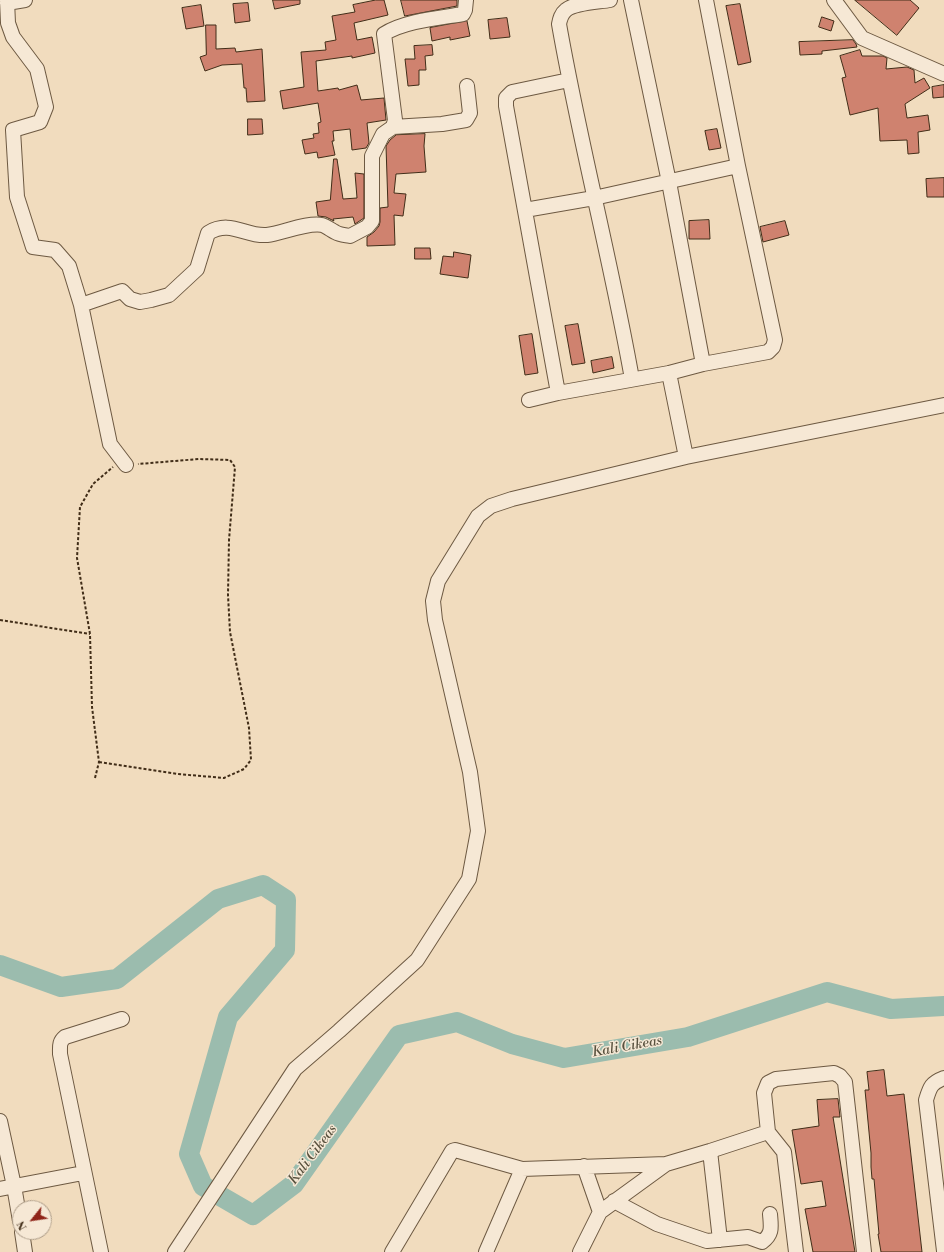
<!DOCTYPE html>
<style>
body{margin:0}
#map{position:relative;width:944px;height:1252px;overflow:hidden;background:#f1dcbe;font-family:"Libre Bodoni",serif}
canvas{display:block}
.north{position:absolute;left:12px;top:1200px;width:40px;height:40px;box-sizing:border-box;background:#f6e8d5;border:1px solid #ae9d89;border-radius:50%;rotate:240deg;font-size:11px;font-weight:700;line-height:16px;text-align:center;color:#412d18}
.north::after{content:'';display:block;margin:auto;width:14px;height:18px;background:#8f2418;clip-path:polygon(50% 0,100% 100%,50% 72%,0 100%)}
</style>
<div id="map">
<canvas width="944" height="1252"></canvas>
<div class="north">N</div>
</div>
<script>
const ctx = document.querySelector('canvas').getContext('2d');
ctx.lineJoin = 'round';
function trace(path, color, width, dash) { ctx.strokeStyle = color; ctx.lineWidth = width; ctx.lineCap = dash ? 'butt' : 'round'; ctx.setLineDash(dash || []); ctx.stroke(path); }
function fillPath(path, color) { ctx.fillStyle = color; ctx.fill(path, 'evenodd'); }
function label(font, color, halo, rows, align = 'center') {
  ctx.font = font + ' "Libre Bodoni",serif'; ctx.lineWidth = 3; ctx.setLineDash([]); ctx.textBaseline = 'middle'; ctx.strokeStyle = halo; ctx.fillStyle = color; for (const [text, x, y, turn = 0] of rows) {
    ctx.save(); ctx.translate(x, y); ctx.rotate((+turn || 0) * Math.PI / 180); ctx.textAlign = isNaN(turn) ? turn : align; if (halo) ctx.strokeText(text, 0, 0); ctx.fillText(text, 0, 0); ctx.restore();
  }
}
const river = new Path2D(`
 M0,965L61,987L117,979L218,899L263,885L286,900L285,950L228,1017L189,1154L203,1186L253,1215L294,1184L399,1035L457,1022L512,1044L564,1058L688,1037L827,992L891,1009L944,1006`);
const building = new Path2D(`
 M273,0H300V4L275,9Z
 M376,0H384L388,15L354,23L357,40L372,37L375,53L352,58V56L316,61L318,91L338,88L339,90L357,85L361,100L384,98L386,120L367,123L369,143L366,148L352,150L350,129L333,131L334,141H332L335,155L318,158L317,152L305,154L302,140L314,138L313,134L319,133L318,123L321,122L318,103L283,109L280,91L304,87L301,52L326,50L325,42L336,40L332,16L355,12L353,5Z
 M401,0H457V6L405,16Z
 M855,0H910L919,8L897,35Z
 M248,3L250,21L235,23L233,4Z
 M740,4L751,62L738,65L726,6Z
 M201,5L204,26L186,29L182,8Z
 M822,17L834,21L831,31L819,27Z
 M507,18L510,37L490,39L488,20Z
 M467,21L470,36L450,40V37L432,41L430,28Z
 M206,25H216V49L235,48L236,52L262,49L265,101L247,102L246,88H244L242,64L222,65L205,71L200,57L206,55Z
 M853,40L856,44L857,47L822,51V54L800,55L799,42Z
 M432,45L433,55L425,56L426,70H419V85L408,86L405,59H415L414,46Z
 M860,50L862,56H883L887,58L886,69L907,67L914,70L915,83L924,78L930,88L905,104L907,118L928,115L930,130L918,132L919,153L908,154L907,140L880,141L878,108L850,115L842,78L846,77L840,56Z
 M944,85V97L933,98L932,87Z
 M248,119H262L263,134L248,135Z
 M717,129L721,148L709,150L705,131Z
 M425,134L424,146L426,172L396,174L394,193L406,194L403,216L394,215L395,245L367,246V237L374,232L379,226L380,222V208L388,207L386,146L390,140L396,135Z
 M334,159H337L343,199L357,198L355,173L364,174V218L355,224L353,217L333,219L334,221L326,217L318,216L316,202L330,200Z
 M944,178V197H927L926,179Z
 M709,220L710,239H689V221Z
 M785,221L789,235L763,242L760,227Z
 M415,248H430L431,259H415Z
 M454,252L471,255L468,278L440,274L443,256L453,257Z
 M578,324L585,363L572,365L565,326Z
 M532,334L538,373L525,375L519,336Z
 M612,357L614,368L593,373L591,361Z
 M884,1070L887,1096L904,1094L922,1252H881L878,1234H879L874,1179H872L871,1167V1153L865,1090H869L867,1072Z
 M838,1099L840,1117H833L855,1252H813L805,1209L826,1206L822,1181L801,1184L792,1130L819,1126L817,1100Z`);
const path = new Path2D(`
 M0,620L90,634
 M99,762L178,774L224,778L244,769L251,760L249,728L230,632L228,595L229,540L235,467L230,460L199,459L138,464
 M95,778L99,762L92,707L90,634L77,558L80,507L93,484L113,467`);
const minor = new Path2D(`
 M7,0L8,23L13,37L37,69L46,107L40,122L13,130L17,197L33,247L55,250L69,266L81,305L110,444L126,465
 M610,0C599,2 574,3 566,10C561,14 560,19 559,24C580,144 611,260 632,379
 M631,0L669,182L703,364
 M834,0L862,38L944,74
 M7,3L25,0
 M393,127L442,124L466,120L470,113L467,86
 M525,210L594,198L738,166
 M81,305L122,291L130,299L140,302L151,300L169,295L197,269L208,233C231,219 245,237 267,235C282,233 308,222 322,225C326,226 331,230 335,232C340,235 345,235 350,236L367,227L372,221V156L383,134L393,127L395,120L384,34C404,21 439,18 463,14L465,10L466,0
 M669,373L686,457
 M558,393L506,106V98L512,92L569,80
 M529,400L558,393L669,373L703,364L768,352L773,347L775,340L738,166L706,0
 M944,1078C931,1083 930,1087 926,1100L944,1251
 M0,1121L14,1186L20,1221
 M710,1151L720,1240
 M584,1166L600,1212
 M0,1189L83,1173
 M614,1201L657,1224L707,1241L748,1237L762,1242C773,1234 771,1227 770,1214
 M22,1232L25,1252
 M101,1252L60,1054C60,1046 59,1042 65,1037L122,1019
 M175,1252L295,1069L339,1031L417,960L469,879L478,831L470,772L435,620L433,601L438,581L478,516L491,506L512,499L686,457L944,405
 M392,1252L452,1151L455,1150L522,1169L666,1164L710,1151L768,1132
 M486,1252L522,1169
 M580,1252L600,1212L666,1164
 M796,1252L784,1152L768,1132L764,1093L768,1083L776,1079L834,1073L840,1076L845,1082L864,1252`);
const waterNames = [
 ["Kali Cikeas",627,1047,-10],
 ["Kali Cikeas",313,1155,-53]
];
trace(river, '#9bbcae', 20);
fillPath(building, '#cf826f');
trace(building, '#412d18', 1);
trace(minor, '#6d5942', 16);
trace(path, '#412d18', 2, [3, 2]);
trace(minor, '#f6e8d5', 14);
label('italic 14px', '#58513e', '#f6e8d5', waterNames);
</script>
